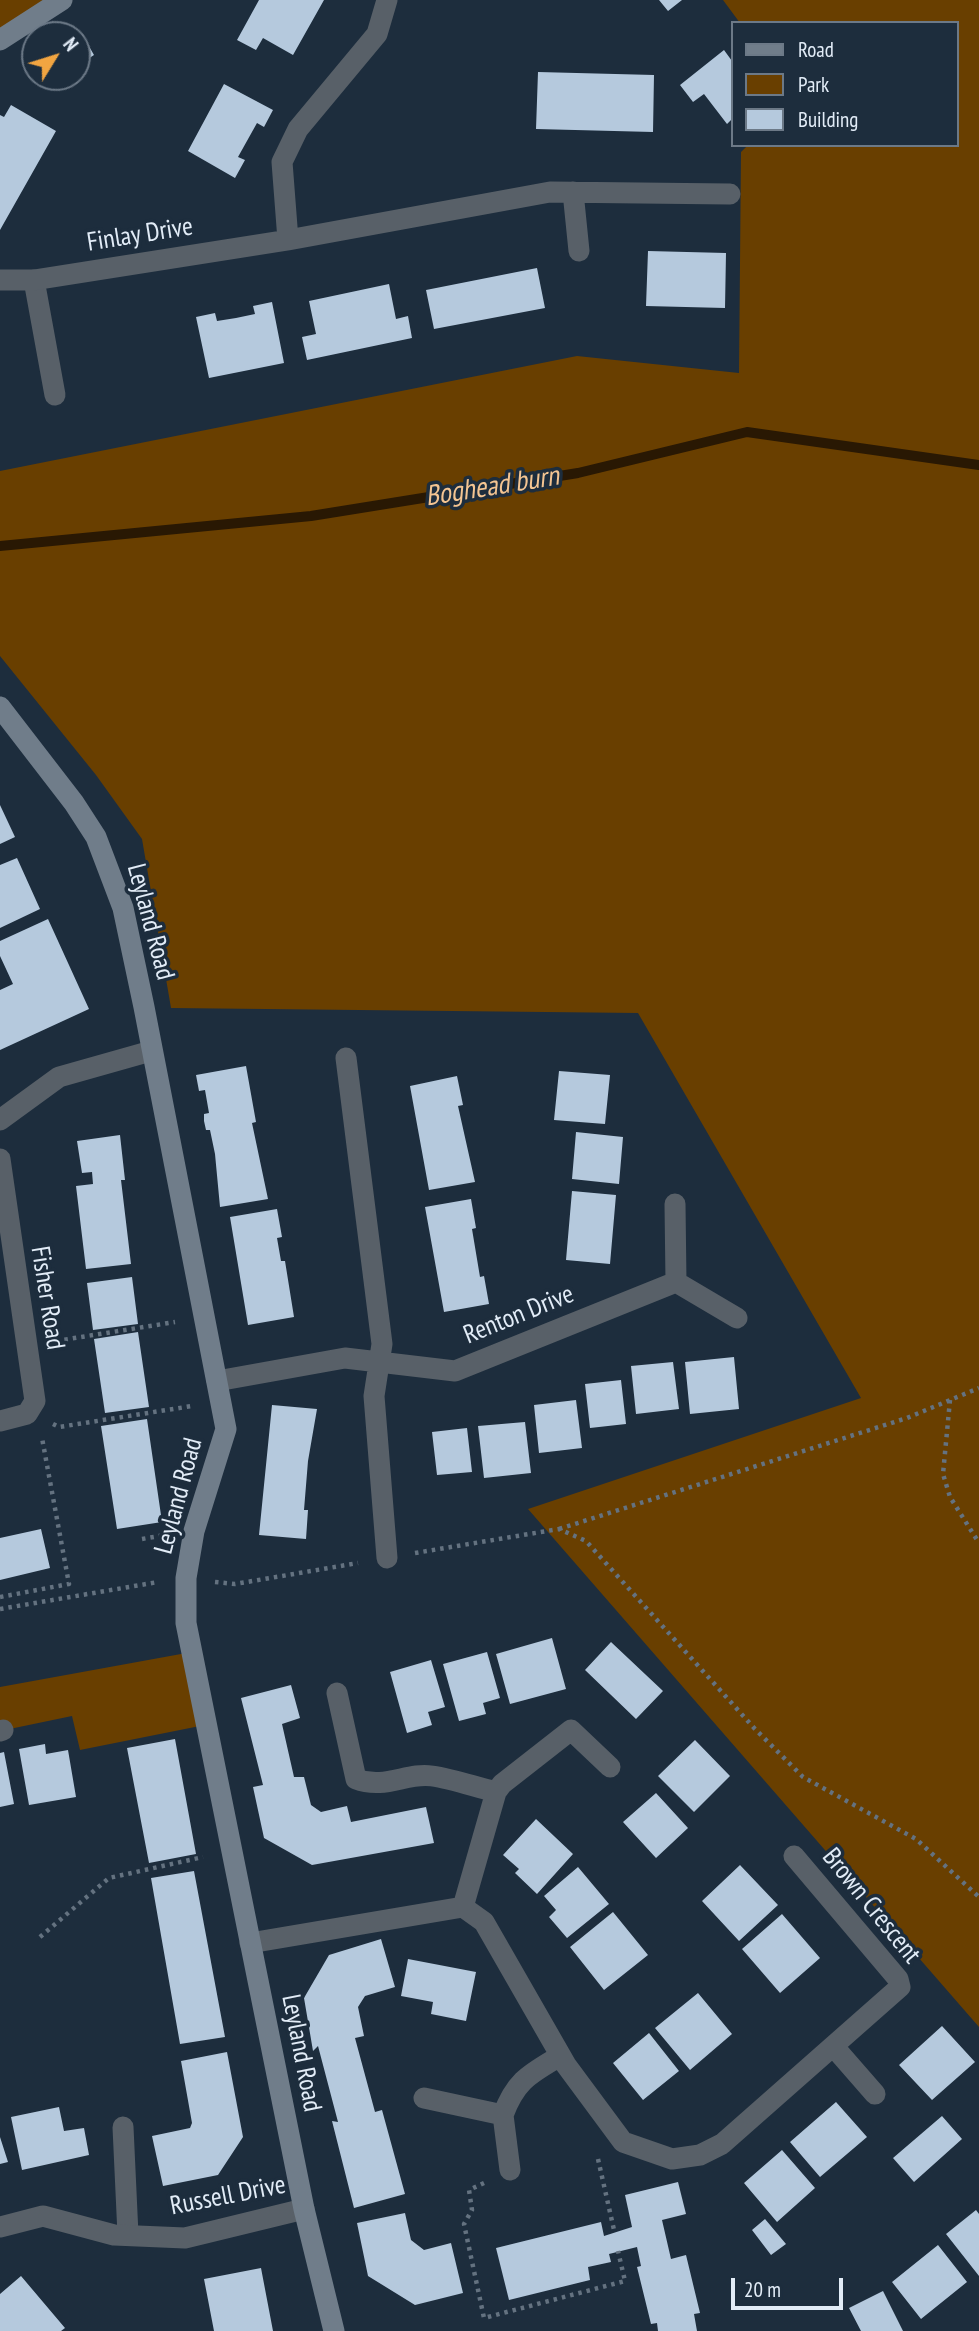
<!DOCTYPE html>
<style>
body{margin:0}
#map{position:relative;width:979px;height:2331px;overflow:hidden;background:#1d2d3d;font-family:"PT Sans Narrow",sans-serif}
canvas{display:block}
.legend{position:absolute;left:731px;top:21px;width:228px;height:126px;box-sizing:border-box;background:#1d2d3d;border:2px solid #6c7987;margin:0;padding:9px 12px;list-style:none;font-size:21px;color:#e2ecf7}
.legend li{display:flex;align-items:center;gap:14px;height:35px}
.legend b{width:35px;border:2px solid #6c7987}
.north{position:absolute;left:21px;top:21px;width:70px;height:70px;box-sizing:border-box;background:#1d2d3d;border:2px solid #6c7987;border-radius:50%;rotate:52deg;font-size:19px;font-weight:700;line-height:28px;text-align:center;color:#e2ecf7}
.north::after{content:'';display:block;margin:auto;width:24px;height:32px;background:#f2a541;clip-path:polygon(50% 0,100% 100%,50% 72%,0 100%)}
.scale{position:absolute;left:731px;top:2278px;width:112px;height:32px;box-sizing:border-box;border:4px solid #e2ecf7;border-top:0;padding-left:9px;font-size:21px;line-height:24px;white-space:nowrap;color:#e2ecf7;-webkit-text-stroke:5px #1d2d3d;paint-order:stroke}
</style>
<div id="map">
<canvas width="979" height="2331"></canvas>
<ul class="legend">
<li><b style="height:9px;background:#707d8a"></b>Road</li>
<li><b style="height:19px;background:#693f00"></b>Park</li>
<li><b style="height:19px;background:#b5c9dd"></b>Building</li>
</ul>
<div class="north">N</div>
<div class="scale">20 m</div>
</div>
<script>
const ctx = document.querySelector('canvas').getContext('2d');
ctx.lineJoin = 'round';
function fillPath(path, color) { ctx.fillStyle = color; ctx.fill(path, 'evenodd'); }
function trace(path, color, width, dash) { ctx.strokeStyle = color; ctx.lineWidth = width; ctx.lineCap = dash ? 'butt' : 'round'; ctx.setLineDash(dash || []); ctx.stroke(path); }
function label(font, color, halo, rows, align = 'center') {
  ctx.font = font + ' "PT Sans Narrow",sans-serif'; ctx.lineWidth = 7; ctx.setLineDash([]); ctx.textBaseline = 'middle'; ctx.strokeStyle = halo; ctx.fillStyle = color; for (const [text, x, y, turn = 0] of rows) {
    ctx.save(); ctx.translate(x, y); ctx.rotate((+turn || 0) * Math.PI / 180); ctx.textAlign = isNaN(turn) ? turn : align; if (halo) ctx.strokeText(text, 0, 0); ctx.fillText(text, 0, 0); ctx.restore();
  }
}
const green = new Path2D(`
 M0,0H62L0,40Z
 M723,0H979V2027L528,1509L861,1398L638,1013L171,1008L142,839L96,775L0,656V471L577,356L739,373L741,152L748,145H956V23H740Z
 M192,1652L205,1725L80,1750L72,1716L0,1731V1687Z`);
const stream = new Path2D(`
 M0,546L311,516L578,473L747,432L979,465`);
const building = new Path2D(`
 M259,0H324L293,55L263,38L256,50L237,40Z
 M659,0H682L668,11Z
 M83,36L94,55L77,66V39Z
 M724,50L732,61V119L727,124L704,94L693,102L680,85Z
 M538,72L654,75L653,132L536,129Z
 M40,77H65L47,88Z
 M224,84L273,110L264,127L257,123L238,157L245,160L235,178L188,151Z
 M11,105L56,131L0,230V115L4,117Z
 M648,251L726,253L725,308L646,306Z
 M537,268L545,308L434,329L426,290Z
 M389,284L396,319L408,316L412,338L307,360L302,337L316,334L309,301Z
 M272,302L284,363L209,378L196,317L215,313L217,321L236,318L255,314L253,306Z
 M0,805L15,837L0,844Z
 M17,858L40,909L0,928V865Z
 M48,919L89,1009L0,1050V990L13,984L0,956V941Z
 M246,1066L256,1122L252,1123L268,1199L220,1207L215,1154L210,1130H206L204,1121V1114L209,1113L205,1090L199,1091L196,1075Z
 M559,1071L610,1075L605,1124L554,1120Z
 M457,1076L463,1105L458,1106L475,1182L429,1190L410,1086Z
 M576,1132L623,1137L619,1184L572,1179Z
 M120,1135L125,1180H121L131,1264L86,1269L76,1186L93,1184L92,1172L82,1173L77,1141Z
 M572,1191L616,1195L610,1264L566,1260Z
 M471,1199L476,1228L472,1229L480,1277L484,1276L489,1304L444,1312L425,1207Z
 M277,1209L282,1237L277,1238L281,1261H285L294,1317L248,1325L230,1217Z
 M132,1277L138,1324L93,1330L87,1283Z
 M138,1332L149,1407L105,1413L94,1339Z
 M734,1357L739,1409L690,1414L685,1362Z
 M673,1362L679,1409L636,1414L631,1366Z
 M621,1380L626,1424L590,1428L585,1384Z
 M576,1400L582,1448L539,1453L534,1405Z
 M272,1405L317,1409L308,1461L304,1510H308L306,1539L259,1535Z
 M147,1419L162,1522L117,1529L101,1426Z
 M525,1422L531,1473L484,1478L478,1426Z
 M467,1428L472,1472L437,1475L432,1432Z
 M41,1529L50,1568L0,1580V1538Z
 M552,1638L566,1689L510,1704L496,1654Z
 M611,1642L663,1691L636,1719L585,1670Z
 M487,1652L500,1698L483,1703L486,1714L459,1721L443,1664Z
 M431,1660L445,1707L428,1712L432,1725L407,1733L390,1672Z
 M291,1685L300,1718L282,1724L294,1777H304L311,1805L321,1812L347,1806L351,1822L426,1807L434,1843L312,1865L264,1838L253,1787L263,1785L241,1698Z
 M175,1739L196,1854L149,1863L127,1748Z
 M695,1740L730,1776L694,1812L658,1776Z
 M45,1744L46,1754L68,1750L76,1797L29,1805L19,1749Z
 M4,1752L14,1804L0,1807V1753Z
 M656,1793L688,1828L656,1858L623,1822Z
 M536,1819L573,1854L537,1894L515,1873L519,1869L503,1855Z
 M740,1865L778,1905L739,1941L702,1901Z
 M578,1867L609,1904L567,1938L549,1917L556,1910L544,1896Z
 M194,1871L225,2037L180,2044L151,1878Z
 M613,1912L648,1955L604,1990L570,1947Z
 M782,1914L820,1958L780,1993L742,1949Z
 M381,1939L395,1987L365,1996L358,2007L364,2036L355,2038L375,2112L382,2110L405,2194L354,2208L332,2121L338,2122L318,2046L313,2051L304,1998L329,1955Z
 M408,1959L476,1972L466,2021L431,2014L433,2002L401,1996Z
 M698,1993L732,2034L690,2070L655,2028Z
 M942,2026L975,2062L932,2100L899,2065Z
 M649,2033L679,2071L643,2100L613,2063Z
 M227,2052L243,2137L218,2175L163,2186L152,2136L190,2128L192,2123L181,2061Z
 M836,2102L867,2137L820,2177L790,2142Z
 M59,2107L64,2131L84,2128L89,2155L22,2170L11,2117Z
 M942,2116L962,2139L914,2182L893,2158Z
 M0,2137L8,2162L0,2164Z
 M782,2150L815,2188L777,2222L744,2183Z
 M678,2182L686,2214L662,2220L671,2259L686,2255L700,2313L694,2314L697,2331H658L657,2323L651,2324L637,2267L641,2266L637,2247L609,2254L611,2262L588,2267L590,2280L509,2300L496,2248L601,2222L604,2236L632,2227L625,2195Z
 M976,2210L979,2214V2276L946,2234Z
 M405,2213L411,2240L424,2250L451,2243L463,2293L415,2305L368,2276L357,2223Z
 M765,2219L786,2244L771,2255L752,2230Z
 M938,2245L967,2282L921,2319L892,2282Z
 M261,2268L273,2331H214L204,2279Z
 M21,2276L65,2328L61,2331H0V2294Z
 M883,2291L903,2331H861L849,2308Z`);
const path = new Path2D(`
 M56,1341L175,1322
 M950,1400L943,1474L950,1497L979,1543
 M53,1424L59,1427L192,1406
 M559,1529L907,1418L979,1388
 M142,1539L165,1535
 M415,1553L559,1529L586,1541L755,1729L803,1777L916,1839L979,1897
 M215,1582L235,1584L358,1563
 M0,1597L69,1584L42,1438
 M0,1609L158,1582
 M40,1937L109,1878L203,1857
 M598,2159L614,2230
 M484,2183L469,2190L472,2210L464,2224L484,2318L625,2281L618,2251`);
const lane = new Path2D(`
 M34,280L55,395
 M123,2127L128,2235`);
const street = new Path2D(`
 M573,192L579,251
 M288,240L282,162L298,129L377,34L387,0
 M0,280H34L288,240L550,192L730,194
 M346,1058L382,1344L374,1396L387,1558
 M0,1120L59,1077L151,1051
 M0,1159L35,1401L27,1414L0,1421
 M675,1204L676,1282
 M217,1381L345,1358L455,1371L676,1282L737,1318
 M337,1693L356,1779C385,1790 407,1772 432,1776C453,1779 475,1787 496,1792L463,1907
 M0,1731L3,1730
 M496,1792L502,1784L571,1730L610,1767
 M250,1943L463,1907L484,1922L566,2065L623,2142L672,2159L700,2155L722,2144L900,1987L898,1979L794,1856
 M834,2047L875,2094
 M424,2098L503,2115C516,2080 530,2074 560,2056
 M503,2115L510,2170
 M0,2227L43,2216L114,2235L185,2238L304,2209`);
const secondary = new Path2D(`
 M0,40L62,0
 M0,707L74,803L96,837L123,908L144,1007L226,1429L194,1531L186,1578V1623L304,2209L334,2331`);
const streetNames = [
 ["Finlay Drive",140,235,-9],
 ["Leyland Road",150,922,75],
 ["Fisher Road",47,1298,81],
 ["Renton Drive",519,1315,-22],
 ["Leyland Road",179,1496,-75],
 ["Brown Crescent",871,1906,51],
 ["Leyland Road",301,2053,79],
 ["Russell Drive",228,2196,-11]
];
const waterNames = [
 ["Boghead burn",492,487,-9]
];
fillPath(green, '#693f00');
trace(stream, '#291803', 10);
fillPath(building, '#b5c9dd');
trace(path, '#647280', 4.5, [3.5, 5]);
trace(lane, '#586068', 21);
trace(street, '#586068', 21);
trace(secondary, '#707d8a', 21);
label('26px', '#e2ecf7', '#1d2d3d', streetNames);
label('italic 28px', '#f4c592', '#1d2d3d', waterNames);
</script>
